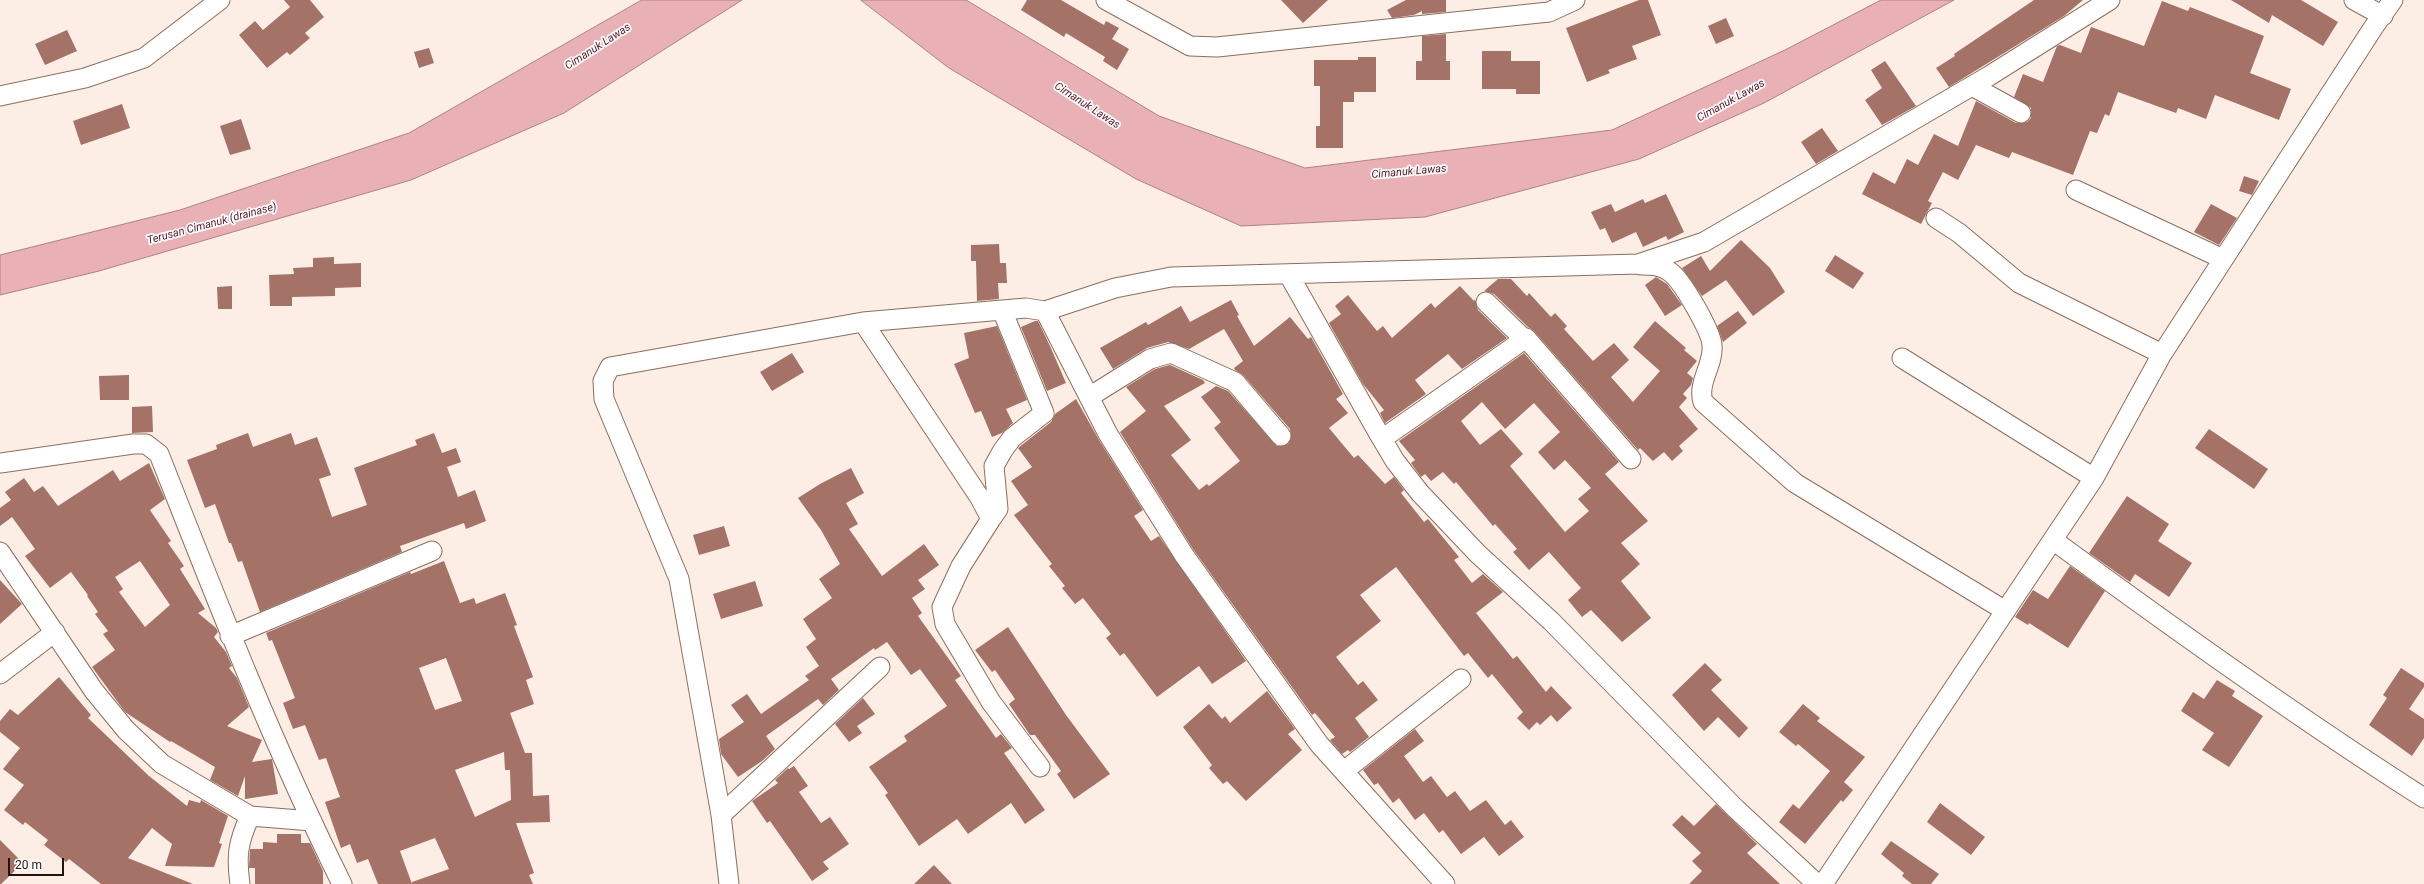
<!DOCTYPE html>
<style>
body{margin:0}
#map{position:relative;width:2424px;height:884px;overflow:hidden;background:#fdeee5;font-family:Roboto,sans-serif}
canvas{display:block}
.scale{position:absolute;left:8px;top:858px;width:56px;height:18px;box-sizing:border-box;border:2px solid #22150d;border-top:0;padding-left:5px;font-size:12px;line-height:14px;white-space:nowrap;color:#22150d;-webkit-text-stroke:3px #fefefe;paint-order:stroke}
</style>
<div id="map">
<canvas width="2424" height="884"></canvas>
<div class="scale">20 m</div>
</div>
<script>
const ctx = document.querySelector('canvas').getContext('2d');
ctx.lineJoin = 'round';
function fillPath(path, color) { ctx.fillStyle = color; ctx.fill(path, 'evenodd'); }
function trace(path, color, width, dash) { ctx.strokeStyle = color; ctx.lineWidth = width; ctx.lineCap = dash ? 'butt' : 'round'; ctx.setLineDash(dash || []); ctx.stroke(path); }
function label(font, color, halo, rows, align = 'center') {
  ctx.font = font + ' Roboto,sans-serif'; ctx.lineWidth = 3.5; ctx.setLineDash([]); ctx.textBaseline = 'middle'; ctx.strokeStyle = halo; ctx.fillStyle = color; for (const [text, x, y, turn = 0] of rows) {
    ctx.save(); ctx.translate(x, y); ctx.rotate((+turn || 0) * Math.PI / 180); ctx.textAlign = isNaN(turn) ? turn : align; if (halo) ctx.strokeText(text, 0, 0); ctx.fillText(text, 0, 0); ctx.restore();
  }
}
const water = new Path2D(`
 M642,0H742L564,113L411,180L99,271L0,295V255L180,210L409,133Z
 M861,0H966L1159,116L1305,168L1612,130L1785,50L1881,0H1954L1764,103L1639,159L1425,217L1241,226L1136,179L949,68Z`);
const building = new Path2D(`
 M284,0H310L324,17L305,33L310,38L290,55L287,52L267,68L239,35L255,21L263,30L290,7Z
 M1027,0H1061L1104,25L1106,21L1119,28L1112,39L1129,49L1117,70L1103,61L1105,57L1066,33L1064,37L1021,10Z
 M1281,0H1328L1303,23Z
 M1406,0H1446V12L1422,14V11L1414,15L1392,18L1387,10Z
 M1639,0H1648L1661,35L1632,46L1637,59L1608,70L1610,73L1587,82L1566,28Z
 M2034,0H2083L2064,16L1949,87L1936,68L1955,56L1954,54Z
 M2231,0H2301L2338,22L2323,46L2272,15L2269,23Z
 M2162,1L2188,11L2190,7L2264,36L2250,73L2291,89L2279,120L2215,95L2206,119L2178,108L2176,113L2118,92L2109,116L2105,114L2097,133L2090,131L2073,175L2012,152L2009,158L1976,145L1958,180L1943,172L1928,201L1932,203L1921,224L1862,194L1873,172L1895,184L1907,159L1918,165L1934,134L1958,146L1976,101L2016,123L2027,122L2031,118V108L2014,97L2023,74L2043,82L2057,46L2060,45L2081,53L2091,27L2144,46Z
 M1726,18L1734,36L1716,44L1708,26Z
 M67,30L77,51L45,65L35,44Z
 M1446,34V61H1450V80H1416V61H1422V36Z
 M429,48L434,63L419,68L414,52Z
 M1482,51H1511V61H1540V94H1516V89H1482Z
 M1358,57H1376V92H1354V102H1343V148H1316V126H1320V86H1314V60H1358Z
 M1885,61L1916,106L1882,125L1865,100L1882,88L1871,70Z
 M122,104L130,128L81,145L73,121Z
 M241,119L251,149L230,155L220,126Z
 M1822,128L1838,151L1816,164L1801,142Z
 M2244,176L2259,181L2252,195L2239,191Z
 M1666,194L1684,232L1668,240L1666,236L1643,247L1636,232L1612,243L1605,228L1600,230L1591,212L1611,204L1615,212L1643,199L1645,203Z
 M2211,204L2237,218L2219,245L2194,232Z
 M1741,240L1770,268L1785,292L1753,316L1726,280L1702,296L1682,268L1701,256L1710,271Z
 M999,244L1000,263H1006L1007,283H998L999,299L977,301L976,261H971V245Z
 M1835,255L1864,273L1853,289L1825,271Z
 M334,257V264L361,263V287L335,288V296L292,297V306H270L269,275L294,274L293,268L313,267V258Z
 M1656,277L1667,284L1682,305L1665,316L1645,285Z
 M1498,279H1511L1527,296L1529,293L1551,317L1555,313L1567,326L1564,329L1593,361L1614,343L1629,360L1611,377L1633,402L1660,371L1633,347L1655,321L1686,348L1684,350L1697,361L1687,373L1693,378L1691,385L1683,394L1687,398L1679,407L1698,429L1679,446L1683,451L1672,461L1664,452L1653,461L1640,448L1638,450L1534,331L1528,327L1494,294L1484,291Z
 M232,286V309H218L217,287Z
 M1460,286L1474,301L1475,299L1478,310L1507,338L1462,369L1448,354L1415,380L1426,394L1385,423L1380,413L1384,410L1363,384L1329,323L1341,314L1335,306L1348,295L1377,331L1383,326L1392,338L1431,303L1435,308Z
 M1231,300L1239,315L1237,316L1254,346L1290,317L1308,339L1311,337L1343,394L1336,399L1348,413L1329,428L1354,458L1358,455L1385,484L1394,477L1404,490L1401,493L1424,522L1428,519L1459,557L1454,560L1472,583L1483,574L1503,592L1476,613L1513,659L1517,656L1546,692L1551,686L1572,708L1557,722L1551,715L1540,725L1537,722L1529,730L1517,718L1523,712L1492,674L1488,678L1468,653L1464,656L1396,567L1360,595L1381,621L1336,657L1358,685L1363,681L1378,700L1355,718L1369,737L1350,752L1348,750L1342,754L1330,740L1335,737L1315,713L1312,715L1193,549L1120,432L1146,411L1126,387L1155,369L1170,365L1203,380L1205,383L1164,406L1191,440L1171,455L1199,490L1207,484L1209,486L1240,461L1214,428L1221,422L1201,397L1216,386L1228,391L1277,446L1288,444L1291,439L1290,429L1243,375L1235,370L1234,368L1243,361L1224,329L1189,349L1168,342L1147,348L1113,369L1100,348L1146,322L1148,325L1181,306L1190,322Z
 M1738,311L1747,323L1723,342L1717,326Z
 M1035,321H1038L1050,346L1066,383L1047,391L1021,327Z
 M997,326L1027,400L1006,409L1013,423L1002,433L992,437L981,411L975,413L954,364L969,358L964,333Z
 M792,353L804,372L772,391L760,372Z
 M1524,353L1619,462L1605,474L1648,521L1621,543L1640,564L1621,581L1651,618L1622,642L1591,610L1582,617L1568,600L1581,588L1549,552L1529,570L1513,552L1517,549L1495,524L1493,526L1456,482L1454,484L1443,472L1431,481L1425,474L1421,477L1411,463L1415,460L1399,441ZM1482,402L1505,429L1534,403L1560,432L1538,452L1554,470L1565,460L1591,488L1578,499L1589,511L1565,532L1510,466L1523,454L1501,429L1480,445L1461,421Z
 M129,375V400H100L99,376Z
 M1076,399L1099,440L1143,510L1134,516L1151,541L1159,536L1246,661L1212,684L1199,666L1157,697L1124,653L1120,656L1106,638L1111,634L1083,598L1075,604L1062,588L1065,586L1049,566L1052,564L1014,515L1028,505L1011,481L1032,467L1018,448L1051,422L1055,414Z
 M152,406L153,432L132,433V407Z
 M2209,429L2268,469L2254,489L2195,448Z
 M248,433L253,447L291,433L295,445L317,437L331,475L319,479L332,517L367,505L354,468L417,445L415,440L434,433L442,453L456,448L461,462L447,467L458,497L475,490L486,521L466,529L464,523L400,546L402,552L260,612L242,561L238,562L231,543H229L215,504L205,508L187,460L217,449L216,445Z
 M149,463L165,499L150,510L171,541L168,543L184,566L180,569L205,609L198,613L216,628L218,632L214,637L226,652L232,666L229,668L237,678L249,707L227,726L262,740L252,762L272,759L278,794L245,799V776L238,796L210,780L215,767L171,741L170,742L125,712L92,667L115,650L103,634L108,631L95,614L98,612L87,596L88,595L71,572L50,588L25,556L35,549L12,517L0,526V508L11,500L5,492L24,478L34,492L43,486L58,506L113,470L120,481ZM140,561L170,605L145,627L119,592L123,589L115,577Z
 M851,468L864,493L846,503L858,524L849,529L882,576L924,544L939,565L918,580L925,589L912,598L922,613L918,616L961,676L955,680L996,738L1001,734L1012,748L1004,753L1045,810L1025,824L1011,803L968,834L957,819L919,846L885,795L888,793L869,767L907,741L904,736L947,706L920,669L911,675L887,642L875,650L874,648L831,679L839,690L823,705L818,699L766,736L775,749L762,761L738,777L721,754L719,739L744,722L731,705L747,694L761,714L809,680L805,676L819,666L806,647L816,639L803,619L832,598L819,579L840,564L821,530L798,498L820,484Z
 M2127,496L2169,524L2158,541L2192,563L2169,597L2135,574L2130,582L2089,553Z
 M724,526L730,546L699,555L693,535Z
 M444,561L460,603L474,598L476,604L505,593L517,625L514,626L533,677L526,680L534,704L510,713L525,753H532L533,796L549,795L550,822L516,823L534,873L529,875L533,884H378L368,859L357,863L350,844L341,848L325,802L340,797L326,758L319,760L305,725L293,729L283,703L295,698L272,640L269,641L266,633L410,572L411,574ZM446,658L462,701L435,710L419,668ZM504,752L505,770H510L511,800L475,817L455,770ZM435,838L449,869L412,882V884L400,851Z
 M2070,566L2105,591L2068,648L2029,623L2028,625L2015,617L2033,590L2048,599Z
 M0,580L22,604L0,624Z
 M755,581L763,606L721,619L713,594Z
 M1008,627L1066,715L1110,774L1074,799L1057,774L1061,771L1035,735H1030L1009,704L1015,699L995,670L992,672L975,650Z
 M1705,663L1722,680L1711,690L1748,728L1739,738L1718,717L1704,731L1672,695Z
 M2401,668L2424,683V687L2409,709L2424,719V738L2412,756L2369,725L2387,698L2383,695Z
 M59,677L91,715L88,718L149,776L187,806L189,800L200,803L201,800L228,816L219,843L222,844L214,867L165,866L172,844L152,828L128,858L193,884H101L69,859L66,862L44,845L48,840L25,822L23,825L4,810L24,785L3,769L20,748L0,732V721L10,709L18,715Z
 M2217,680L2235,691L2232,696L2263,716L2229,767L2202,750L2214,733L2181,711L2193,692L2204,699Z
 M1267,691L1295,729L1288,734L1302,750L1246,801L1227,781L1223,784L1209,768L1212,765L1183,727L1209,704L1222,719L1225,716L1230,723Z
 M863,698L875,714L857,726L862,733L849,742L835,724Z
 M1803,704L1820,718L1817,721L1865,757L1844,782L1853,790L1843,802L1841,800L1805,844L1779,822L1793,804L1799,809L1830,771L1798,744L1796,746L1779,732Z
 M1415,729L1424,741L1404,756L1423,782L1431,776L1447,797L1455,791L1470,811L1486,800L1505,825L1511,820L1524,837L1499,856L1484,837L1461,854L1443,830L1439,833L1424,813L1415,820L1399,798L1393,803L1378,783L1374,785L1363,770Z
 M794,766L808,786L799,792L821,823L830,817L849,844L823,862L829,869L812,881L770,821L767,823L752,801L778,783L775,780L788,768L789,769Z
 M1940,803L1985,837L1971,855L1927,822Z
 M1716,804L1757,844L1747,853L1780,884H1689L1702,871L1692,861L1701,853L1672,825L1682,815L1694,826Z
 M277,834H301V843H310L323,871V884H255V868H249L250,849H263V842L277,843Z
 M0,840L23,863L1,884H0Z
 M1891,841L1939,874L1931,884H1912L1902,876L1904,873L1881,854Z
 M934,865L952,884H914Z`);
const minor = new Path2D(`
 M1106,0L1190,46L1217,47L1549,12L1575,0
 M2354,0L2383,16
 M1972,86L2021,113
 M0,96L85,78L144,58L220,0
 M2076,190L2223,259
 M1936,218L1959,233L2019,283L2162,354
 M1641,265C1652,265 1661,265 1670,272C1682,280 1711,331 1712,345C1714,365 1697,382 1703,402L1795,483L2004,610
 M1289,275L1379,434L1395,461L1420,493L1478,554L1551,621L1736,809L1817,884
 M1486,302L1524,339
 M1045,311L1115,288L1171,277L1638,264L1704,242L1989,76L2110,0
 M863,322L980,498L991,519L961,566L942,607L945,624L991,702L1040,767
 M1902,358L2094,478
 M1089,397L1150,359L1171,353L1235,382L1281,436
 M1382,439L1526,338L1631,459
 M0,463L133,444H146L159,454C216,599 273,745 342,884
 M991,519L998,509L994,466L1003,450L1012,438L1044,413L1002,310
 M2053,540C2174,629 2297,717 2424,798
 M0,552L94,691L126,730L162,764L250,816L312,821
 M230,636L432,551
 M0,674L55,632
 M1344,771L1461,679
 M721,815L880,667
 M240,884C236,856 238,842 250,816
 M729,884L721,815L679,579L604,399L603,381L610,367L863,322L1026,308L1045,311L1108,434L1184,555L1319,744L1445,884
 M1823,884L2094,478L2162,354L2373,28L2393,0`);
const waterNames = [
 ["Cimanuk Lawas",598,47,-33],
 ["Cimanuk Lawas",1731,101,-29],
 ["Cimanuk Lawas",1087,106,33],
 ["Cimanuk Lawas",1409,172,-5],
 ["Terusan Cimanuk (drainase)",212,224,-15]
];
fillPath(water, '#e9b0b5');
trace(water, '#ad8283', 1);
fillPath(building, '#a47267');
trace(minor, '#8d6e5a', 21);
trace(minor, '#fff', 19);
label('italic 11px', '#591724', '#fefefe', waterNames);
</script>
